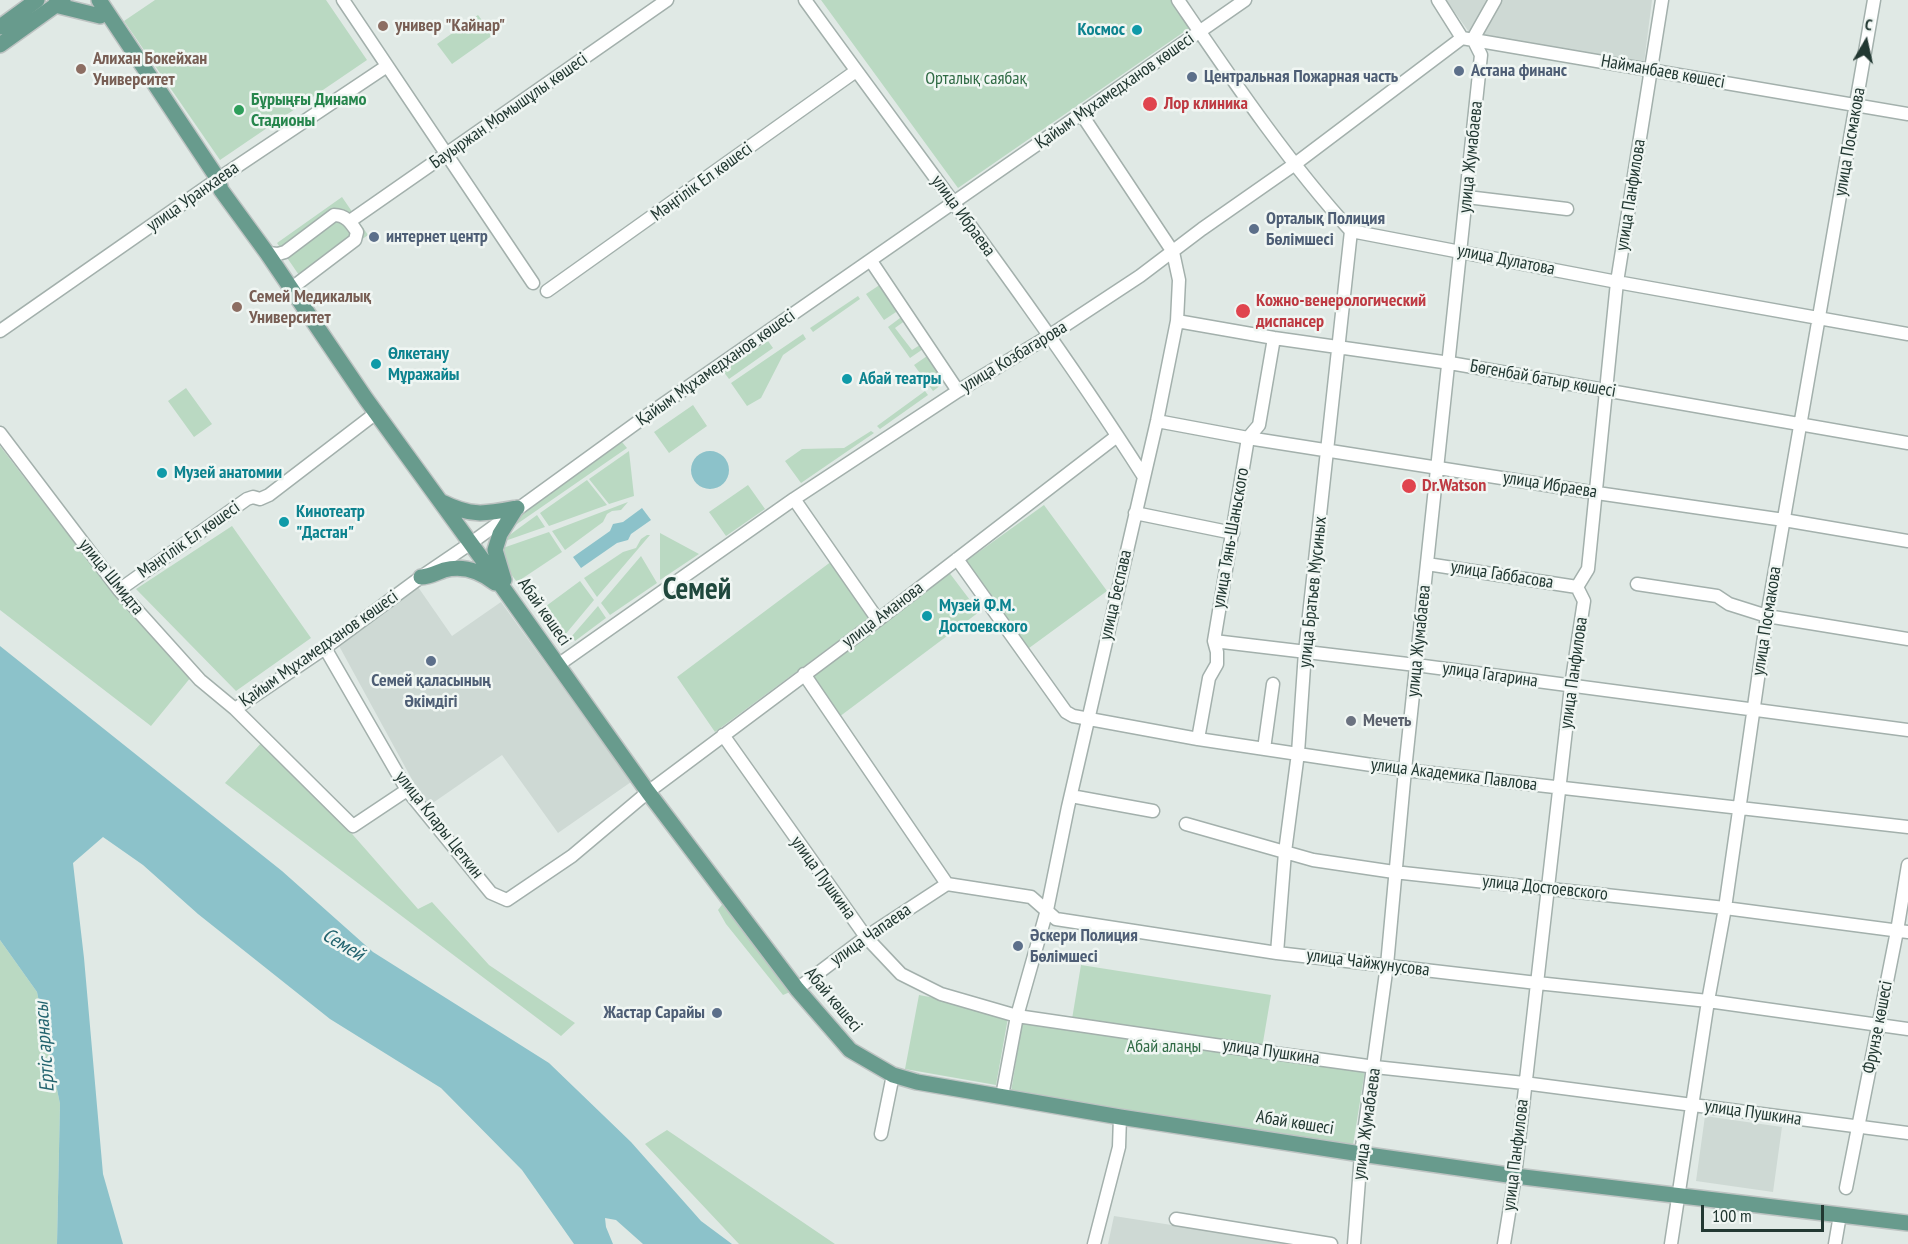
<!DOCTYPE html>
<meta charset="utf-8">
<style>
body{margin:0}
#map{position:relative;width:1908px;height:1244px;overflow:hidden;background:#e0e9e5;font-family:"PT Sans Narrow",sans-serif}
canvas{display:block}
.north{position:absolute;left:1836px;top:12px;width:60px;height:60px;-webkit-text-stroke:4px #f0f6f3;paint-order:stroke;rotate:9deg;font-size:16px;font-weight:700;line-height:24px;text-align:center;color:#223832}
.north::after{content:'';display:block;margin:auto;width:21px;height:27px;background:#223832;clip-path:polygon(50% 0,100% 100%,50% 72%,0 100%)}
.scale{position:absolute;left:1701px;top:1205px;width:123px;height:27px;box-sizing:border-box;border:3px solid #223832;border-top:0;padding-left:8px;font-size:18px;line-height:21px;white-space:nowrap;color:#223832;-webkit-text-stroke:4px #f0f6f3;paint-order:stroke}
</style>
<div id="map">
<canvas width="1908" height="1244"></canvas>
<div class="north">С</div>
<div class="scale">100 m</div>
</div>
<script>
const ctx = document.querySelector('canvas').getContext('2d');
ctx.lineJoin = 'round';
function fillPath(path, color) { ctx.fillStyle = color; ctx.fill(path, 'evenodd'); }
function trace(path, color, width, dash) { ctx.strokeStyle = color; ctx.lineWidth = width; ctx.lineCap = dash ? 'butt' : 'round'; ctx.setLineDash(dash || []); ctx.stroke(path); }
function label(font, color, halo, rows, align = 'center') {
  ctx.font = font + ' "PT Sans Narrow",sans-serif'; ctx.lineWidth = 5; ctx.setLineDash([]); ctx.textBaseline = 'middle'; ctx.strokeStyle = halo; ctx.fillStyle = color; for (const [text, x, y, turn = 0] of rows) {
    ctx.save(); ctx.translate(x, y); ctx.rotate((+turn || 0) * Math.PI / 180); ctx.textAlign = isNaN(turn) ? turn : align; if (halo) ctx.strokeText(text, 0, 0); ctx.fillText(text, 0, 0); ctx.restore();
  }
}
const built = new Path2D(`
 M1446,0H1652L1644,63L1469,32Z
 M418,587L452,636L501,602L631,782L558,833L502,755L427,807L338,644Z
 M1705,1116L1782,1127L1773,1192L1696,1181Z
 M1114,1216L1178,1226L1287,1244H1108Z`);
const green = new Path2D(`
 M155,0H326L367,60L220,160L124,21Z
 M821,0H1172L1191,27L958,188Z
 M478,15L493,35L452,64L437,44Z
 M342,197L368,235L303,281L277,243Z
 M881,284L899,310L884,320L866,294Z
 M858,296L860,299L813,332L810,328Z
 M904,315L906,320L895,328L912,350L923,343L926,347L910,358L888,327Z
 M803,334L806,339L783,355L761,398L747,406L731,383Z
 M768,341L773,348L729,379L723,371Z
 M930,354L948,380L933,391L914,365Z
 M186,388L212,424L194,437L168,401Z
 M925,391L928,395L880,429L877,426Z
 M693,405L707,426L669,453L654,432Z
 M871,431L874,433L801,483L785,461L802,449L844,448Z
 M622,442L627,448L504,533L522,514Z
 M0,446L113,593L191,677L151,726L0,610Z
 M629,451L634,496L609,504L589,479Z
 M587,480L607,505L549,526L540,513Z
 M748,485L765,509L726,536L709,512Z
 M628,502L621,510L612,511L607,514L603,522L565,550L552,531Z
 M1044,505L1107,591L1025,651L962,564Z
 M537,515L545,527L502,542L504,539Z
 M232,526L311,638L236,691L136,589Z
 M549,532L562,552L517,582L503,564L500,549Z
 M660,533L699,554L660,580Z
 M647,535H650L597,597L584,578L623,552L636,548L641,539Z
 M641,556L657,583L610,615L601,603Z
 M832,561L873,615L715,732L677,677Z
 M948,571L979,612L839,717L808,677Z
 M580,581L594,600L559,642L538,612Z
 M598,606L606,618L575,641L572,636Z
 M263,741L346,827L418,909L432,902L489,965L575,1023L561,1036L225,783Z
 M727,898L797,989L783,995L726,924L718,910Z
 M0,940L37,992L60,1104L57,1244H0Z
 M1081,965L1271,995L1262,1048L1366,1064L1353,1145L1011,1092L1024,1011L1072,1019Z
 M919,995L1009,1012L996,1085L905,1069Z
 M667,1130L835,1244H739L645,1144Z`);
const water = new Path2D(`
 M691 470a19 19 0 1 1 38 0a19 19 0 1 1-38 0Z
 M642,508L651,520L631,534L628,540L617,543L581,568L573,557L610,531L613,524L623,522Z
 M0,646L282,871L373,952L549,1063L631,1142L701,1221L732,1244H643L616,1220L605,1218L606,1227L613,1244H574L522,1170L441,1088L330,1019L198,914L143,865L103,837L73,863L84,958L103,1174L123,1244H57L60,1104L37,992L0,940Z`);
const minor = new Path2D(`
 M343,0L533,283
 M805,0C919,158 1039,312 1144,477
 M1178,0C1232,79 1287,161 1351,231L1617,282L1908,334
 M1438,0L1462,38L1908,114
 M1473,39L1495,0
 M1467,197L1567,209
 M350,221L667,0
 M267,253L278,254L285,252L334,215C346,215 351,223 357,232L355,240L297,284L293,292
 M871,261L958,391
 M547,291L856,71
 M1177,321L1274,338L1450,363L1908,443
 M0,331L218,179L387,66
 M1157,421L1248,438L1597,493L1784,520L1908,541
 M0,433L119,590L200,680L235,709L353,826L407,790
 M794,499L878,620
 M1135,513L1233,533
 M957,559L1066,712L1073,716L1198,739L1405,770L1908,827
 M1427,564L1577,587
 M1637,584L1717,596L1729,604L1767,616L1908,639
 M119,590L247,499L253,497L260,499L269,495L376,413
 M1214,641L1416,665L1908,730
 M325,648L407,790L491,893L507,900L572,856L648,792L878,620L1117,436
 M558,665L794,499L958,391L1049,336L1140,276L1202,229L1295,164L1462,38
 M804,674L947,884L1031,897L1056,919L1277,953L1537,983L1708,1001L1908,1029
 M235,709L325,648L421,577L471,543L646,416L1245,0
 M723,735L866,937L901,974L941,994L1017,1016L1215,1045L1375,1067L1524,1083L1908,1133
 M1198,739L1209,678L1217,664V652L1214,641L1248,438L1259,425L1274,338
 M1264,749L1273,684
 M1071,796L1153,811
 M1186,824L1313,860L1394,872L1725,908L1908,932
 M1277,953L1285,852L1298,753L1305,652L1351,231
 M797,989L866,937L947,884
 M1002,1096L1017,1016L1047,910L1068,807L1157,421L1177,321L1179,280L1173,252L1082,115
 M881,1134L893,1075
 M1846,1188L1897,931L1908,865
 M1176,1219L1331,1244
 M1094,1244L1119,1147L1120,1117
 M1354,1244L1361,1154L1387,965L1405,770L1481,55L1473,39
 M1504,1244L1515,1176L1571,686L1584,601L1577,587L1588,569L1617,282L1662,0
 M1671,1244L1708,1001L1725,908L1767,616L1874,0
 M1835,1244L1840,1215`);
const major = new Path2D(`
 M99,0L218,179L221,190L267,253L366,399L506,592L648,792L797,989L850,1050L893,1075L917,1082L1120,1117L1361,1154L1515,1176L1908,1223
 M55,5L100,16
 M0,27L37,0
 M0,45L63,0
 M442,502C472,517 485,514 517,508
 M421,577C429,577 436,573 444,570C463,565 480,571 495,583
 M504,580L495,550L500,534L515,510`);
const markers = [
 [383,26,6,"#8d6e63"],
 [1137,30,6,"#0f9aa8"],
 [81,69,6,"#8d6e63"],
 [1459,71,6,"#5c6f8a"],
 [1192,77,6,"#5c6f8a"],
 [1150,104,8,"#e0444e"],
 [239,110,6,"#2e9e5b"],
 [1254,229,6,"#5c6f8a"],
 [374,237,6,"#5c6f8a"],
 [237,307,6,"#8d6e63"],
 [1243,311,8,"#e0444e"],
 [376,364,6,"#0f9aa8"],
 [847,379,6,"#0f9aa8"],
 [162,473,6,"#0f9aa8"],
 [1409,486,8,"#e0444e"],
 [284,522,6,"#0f9aa8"],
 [927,616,6,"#0f9aa8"],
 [431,661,6,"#5c6f8a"],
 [1351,721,6,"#6b7280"],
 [1018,946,6,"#5c6f8a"],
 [717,1013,6,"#5c6f8a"]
];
const educationNames = [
 ["универ \"Кайнар\"",395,26],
 ["Алихан Бокейхан",93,59],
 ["Университет",93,80],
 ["Семей Медикалық",249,297],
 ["Университет",249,318]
];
const cultureNames = [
 ["Космос",1125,30,"right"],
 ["Өлкетану",388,354],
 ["Мұражайы",388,375],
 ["Абай театры",859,379],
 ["Музей анатомии",174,473],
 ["Кинотеатр",296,512],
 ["\"Дастан\"",296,533],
 ["Музей Ф.М.",939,606],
 ["Достоевского",939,627]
];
const serviceNames = [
 ["Астана финанс",1471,71],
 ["Центральная Пожарная часть",1204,77],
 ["Орталық Полиция",1266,219],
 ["Бөлімшесі",1266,240],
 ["интернет центр",386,237],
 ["Семей қаласының",431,681,"center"],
 ["Әкімдігі",431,702,"center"],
 ["Әскери Полиция",1030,936],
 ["Бөлімшесі",1030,957],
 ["Жастар Сарайы",705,1013,"right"]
];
const streetNames = [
 ["Найманбаев көшесі",1663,72,10],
 ["Қайым Мұхамедханов көшесі",1115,91,-35],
 ["Бауыржан Момышұлы көшесі",509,111,-35],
 ["улица Посмакова",1850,142,-80],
 ["улица Жумабаева",1471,157,-84],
 ["Мәңгілік Ел көшесі",702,182,-36],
 ["улица Панфилова",1631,195,-81],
 ["улица Уранхаева",193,197,-35],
 ["улица Ибраева",963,216,54],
 ["улица Дулатова",1506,260,11],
 ["улица Козбагарова",1014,357,-31],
 ["Қайым Мұхамедханов көшесі",716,368,-35],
 ["Бөгенбай батыр көшесі",1543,379,10],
 ["улица Ибраева",1550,485,9],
 ["улица Тянь-Шаньского",1231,538,-80],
 ["Мәңгілік Ел көшесі",189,540,-35],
 ["улица Габбасова",1502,575,9],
 ["улица Шмидта",111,577,51],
 ["улица Братьев Мусиных",1313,592,-84],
 ["улица Беспава",1116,595,-77],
 ["Абай көшесі",544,612,55],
 ["улица Аманова",883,615,-37],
 ["улица Посмакова",1767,621,-81],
 ["улица Жумабаева",1419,641,-84],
 ["Қайым Мұхамедханов көшесі",319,649,-35],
 ["улица Панфилова",1574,673,-82],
 ["улица Гагарина",1490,675,8],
 ["улица Академика Павлова",1454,775,7],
 ["улица Клары Цеткин",439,825,52],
 ["улица Пушкина",823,878,54],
 ["улица Достоевского",1545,888,6],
 ["улица Чапаева",871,935,-35],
 ["улица Чайжунусова",1368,963,7],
 ["Абай көшесі",833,1000,50],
 ["Фрунзе көшесі",1878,1027,-79],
 ["улица Пушкина",1271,1052,8],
 ["улица Пушкина",1753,1113,8],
 ["Абай көшесі",1295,1123,9],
 ["улица Жумабаева",1367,1124,-82],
 ["улица Панфилова",1516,1155,-83]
];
const parkNames = [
 ["Орталық саябақ",976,79],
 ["Абай алаңы",1164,1047]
];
const leisureNames = [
 ["Бұрыңғы Динамо",251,100],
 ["Стадионы",251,121]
];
const healthNames = [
 ["Лор клиника",1164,104],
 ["Кожно-венерологический",1256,301],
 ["диспансер",1256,322],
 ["Dr.Watson",1422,486]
];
const worshipNames = [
 ["Мечеть",1363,721]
];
const waterNames = [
 ["Семей",343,945,31],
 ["Ертіс арнасы",45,1047,-94]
];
const townNames = [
 ["Семей",697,590]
];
fillPath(built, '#ced9d4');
fillPath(green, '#bad9c2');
fillPath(water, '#8cc2ca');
trace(minor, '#a3b0ac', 15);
trace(major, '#bdc3c2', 18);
trace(minor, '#fff', 12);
trace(major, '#689b8d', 15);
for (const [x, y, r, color] of markers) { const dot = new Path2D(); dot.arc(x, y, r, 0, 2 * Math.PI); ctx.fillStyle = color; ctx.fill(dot); trace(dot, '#f0f6f3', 2); }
label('bold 18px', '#785e54', '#f0f6f3', educationNames, 'left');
label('bold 18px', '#0d838f', '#f0f6f3', cultureNames, 'left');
label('bold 18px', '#4e5e75', '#f0f6f3', serviceNames, 'left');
label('18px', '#223832', '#f0f6f3', streetNames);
label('18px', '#306b45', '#f0f6f3', parkNames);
label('bold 18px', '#27864d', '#f0f6f3', leisureNames, 'left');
label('bold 18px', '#be3a42', '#f0f6f3', healthNames, 'left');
label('bold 18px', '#5b616d', '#f0f6f3', worshipNames, 'left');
label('italic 20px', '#22636e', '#f0f6f3', waterNames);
label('bold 30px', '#20483d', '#f0f6f3', townNames);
</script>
